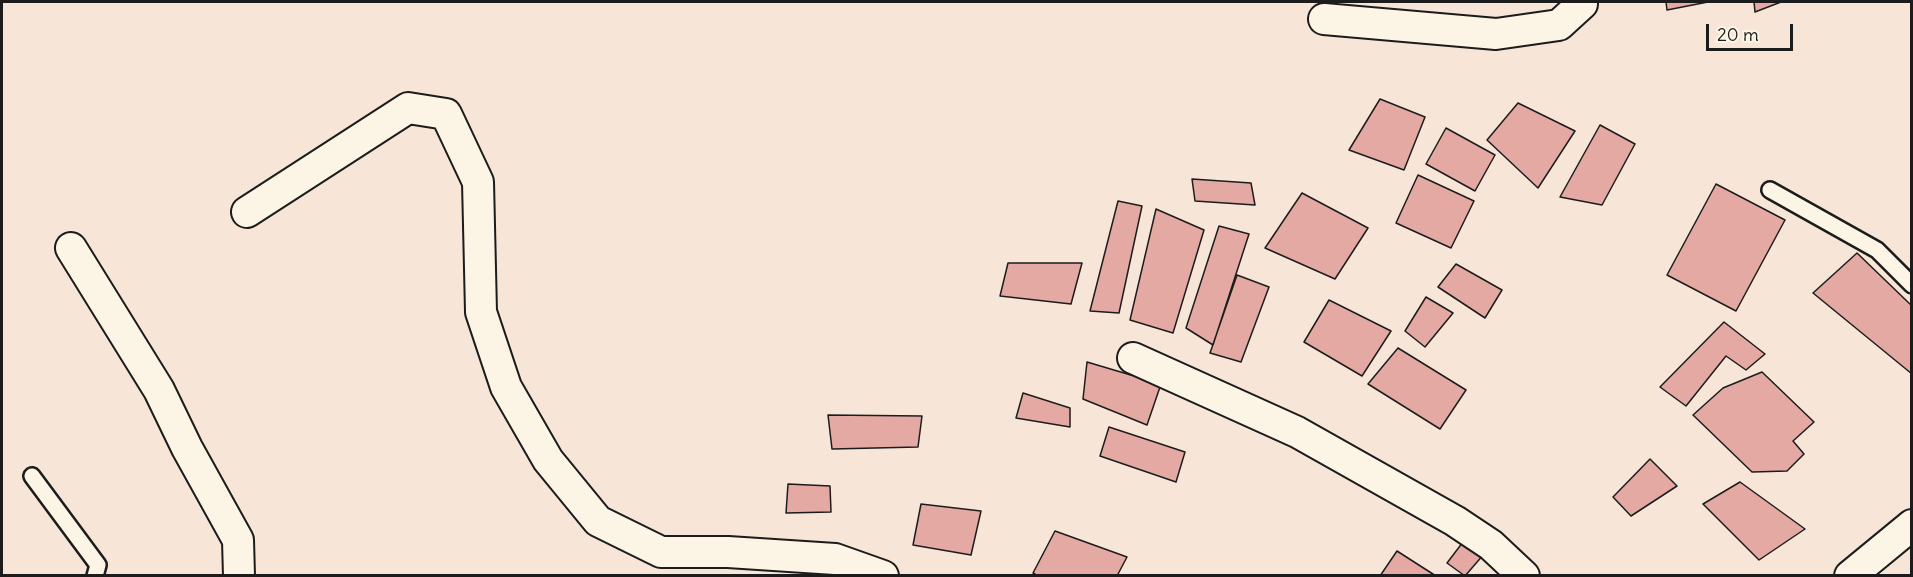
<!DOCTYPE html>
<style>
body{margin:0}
#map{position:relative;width:1913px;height:577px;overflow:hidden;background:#f7e6d8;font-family:Delius,sans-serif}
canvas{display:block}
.frame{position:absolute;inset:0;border:3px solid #1c1c1c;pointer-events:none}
.scale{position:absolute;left:1706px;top:24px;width:87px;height:27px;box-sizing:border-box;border:3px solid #1c1c1c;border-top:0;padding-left:8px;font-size:18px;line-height:21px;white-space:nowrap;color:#1c1c1c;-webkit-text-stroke:4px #fcf5e5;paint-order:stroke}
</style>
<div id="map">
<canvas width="1913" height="577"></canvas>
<div class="frame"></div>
<div class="scale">20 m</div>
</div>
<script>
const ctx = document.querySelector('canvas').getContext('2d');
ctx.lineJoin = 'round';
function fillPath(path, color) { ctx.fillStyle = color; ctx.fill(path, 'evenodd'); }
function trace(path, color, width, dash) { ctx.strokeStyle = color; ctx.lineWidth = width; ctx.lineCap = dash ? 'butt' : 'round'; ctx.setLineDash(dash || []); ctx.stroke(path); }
const building = new Path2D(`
 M1666,2H1708L1667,10Z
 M1754,2H1781L1755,12Z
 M1380,99L1425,117L1404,170L1349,150Z
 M1518,103L1575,131L1538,188L1487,140Z
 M1600,125L1635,144L1602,205L1560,197Z
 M1446,128L1495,155L1475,191L1426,164Z
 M1418,175L1474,201L1451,248L1396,223Z
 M1192,179L1251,183L1255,205L1195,201Z
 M1716,184L1785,220L1736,311L1667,275Z
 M1302,193L1368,228L1335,279L1265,248Z
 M1118,201L1142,206L1119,313L1090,311Z
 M1156,209L1204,230L1173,333L1130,320Z
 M1219,226L1249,234L1213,345L1186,328Z
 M1857,253L1912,306V374L1813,293Z
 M1008,263H1082L1071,304L1000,296Z
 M1456,264L1502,290L1485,318L1438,287Z
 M1237,275L1269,287L1241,362L1210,353Z
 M1426,297L1453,313L1425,347L1405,331Z
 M1329,300L1391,331L1362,376L1304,342Z
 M1724,322L1765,354L1746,370L1726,356L1686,406L1660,387Z
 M1398,348L1466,390L1440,429L1368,384Z
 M1087,362L1161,384L1147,425L1083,399Z
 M1762,372L1814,422L1793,441L1804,454L1787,471L1752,472L1693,415L1723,388Z
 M1023,393L1070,408V427L1016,418Z
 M828,415L922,416L918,447L832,449Z
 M1109,427L1185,452L1176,482L1100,456Z
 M1650,459L1677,486L1631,516L1613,497Z
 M1740,482L1805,529L1759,560L1703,504Z
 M788,484L830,486L831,512L786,513Z
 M921,504L981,511L971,555L913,545Z
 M1055,531L1127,557L1117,576H1038L1033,573Z
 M1463,542L1484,554L1465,576L1447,563Z
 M1397,551L1436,576H1380Z`);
const lane = new Path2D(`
 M1770,190L1877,250L1912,285
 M32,476L98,565L95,576`);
const street = new Path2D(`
 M1324,19L1496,34L1559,25L1582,4V2
 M247,212L408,108L446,114L478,182L481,312L506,387L548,460L598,521L661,552H728L835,559L883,576
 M71,248L159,390L187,448L238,540L239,576
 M1133,358L1297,432L1455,521L1491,545L1524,576
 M1850,576L1912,525`);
fillPath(building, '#e4a9a3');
trace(building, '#1c1c1c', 1.5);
trace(lane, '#1c1c1c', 20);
trace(street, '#1c1c1c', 34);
trace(lane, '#fcf5e5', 15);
trace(street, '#fcf5e5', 30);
</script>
